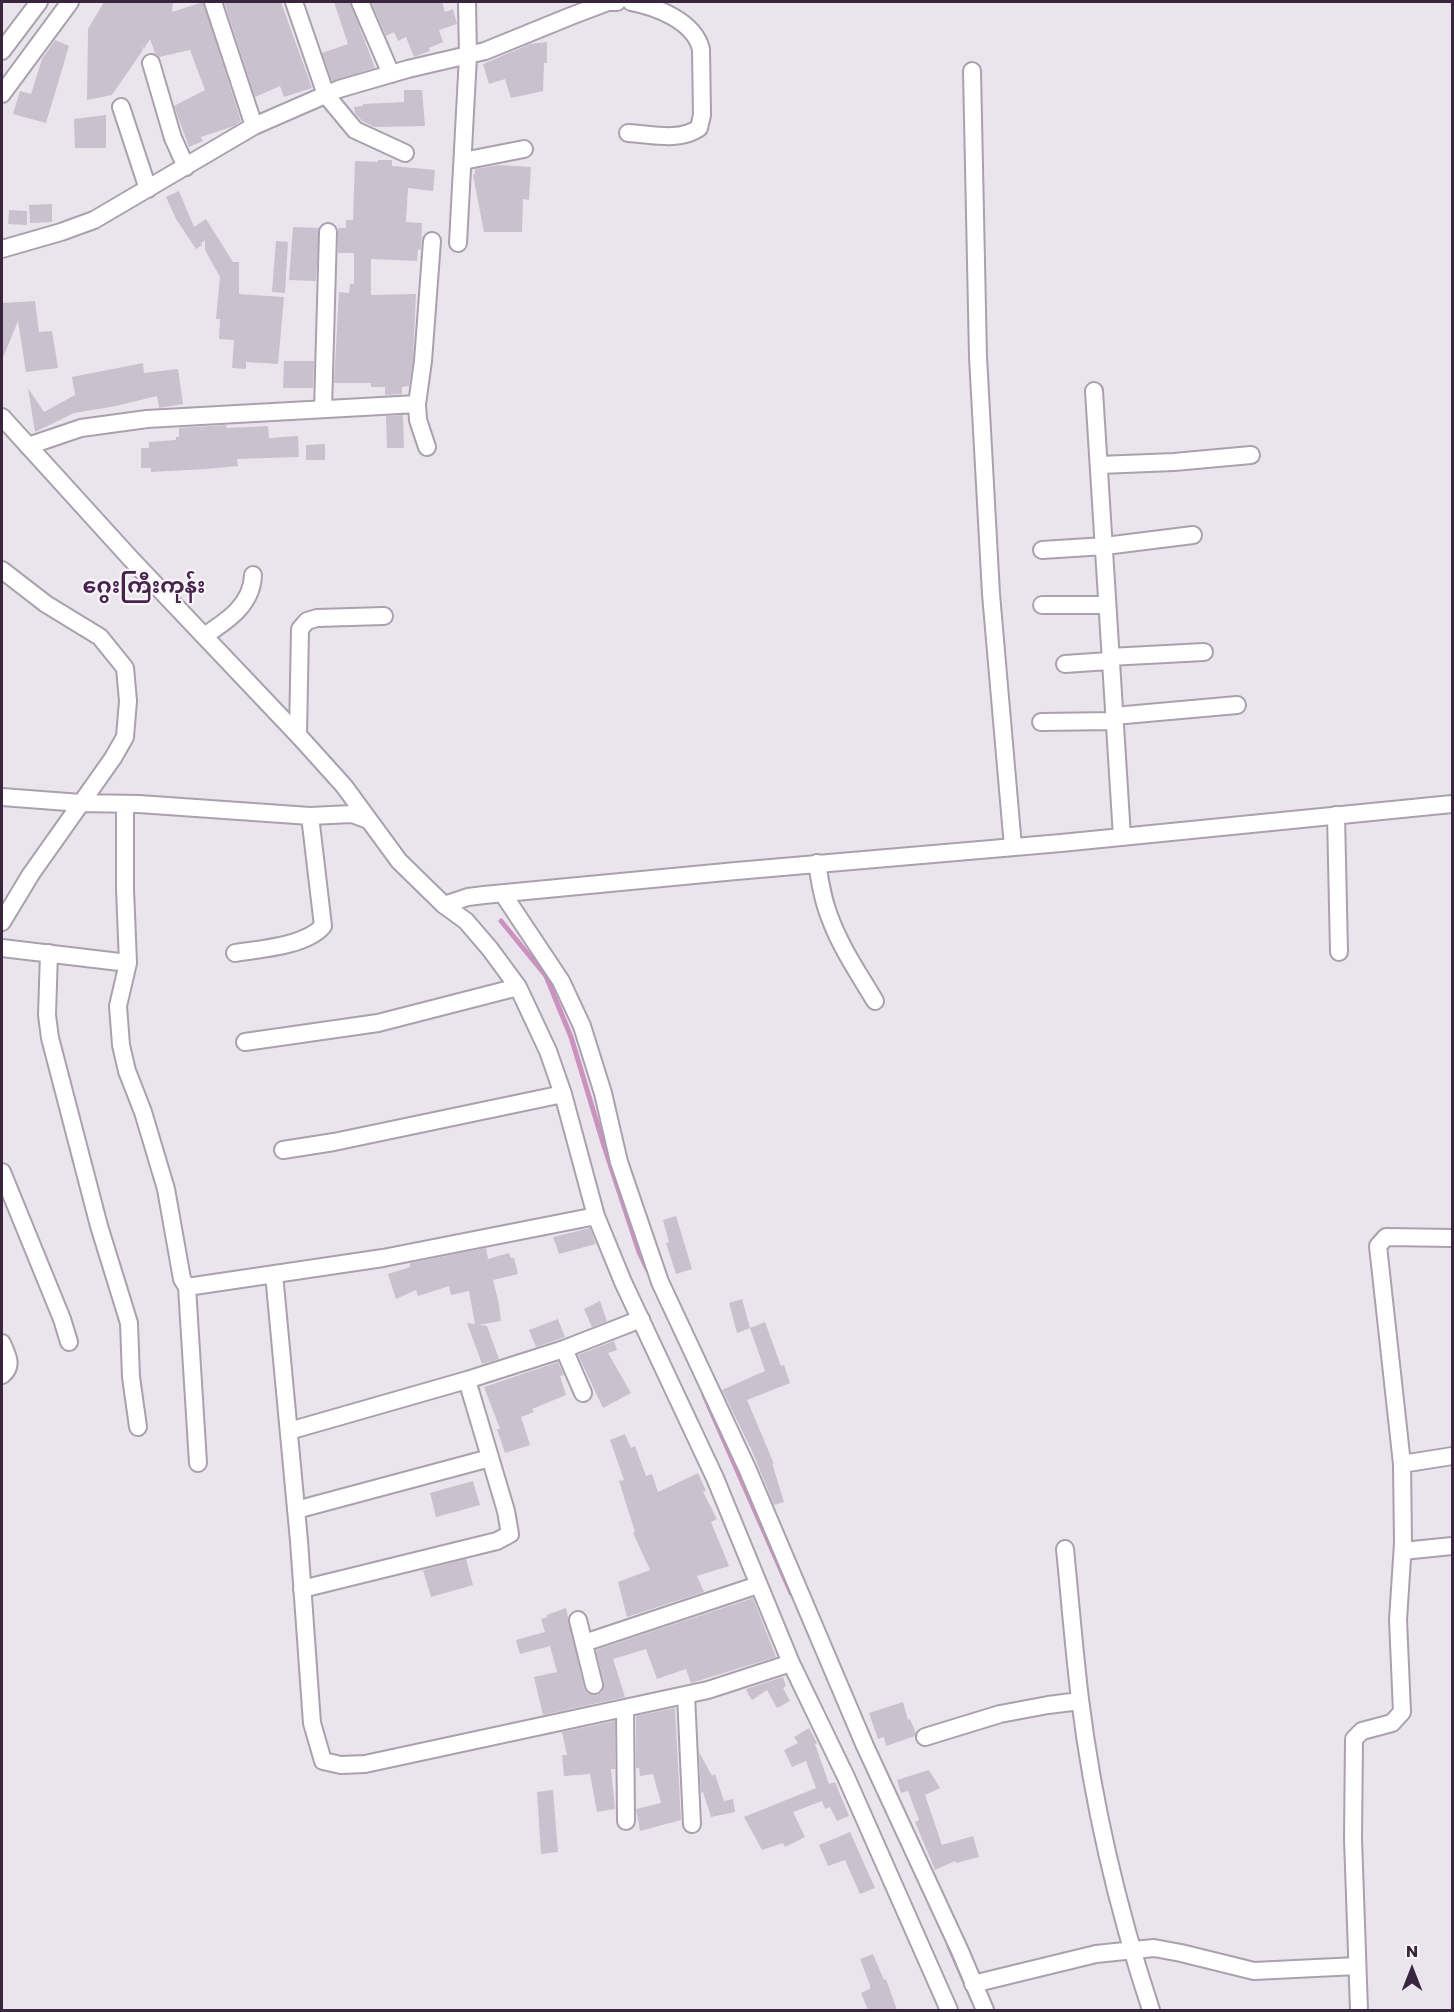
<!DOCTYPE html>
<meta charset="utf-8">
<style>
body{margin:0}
#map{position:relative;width:1454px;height:2012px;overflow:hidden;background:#eae5ed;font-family:Poppins,sans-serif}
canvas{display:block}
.frame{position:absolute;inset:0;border:3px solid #39253d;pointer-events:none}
.north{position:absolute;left:1382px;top:1940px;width:60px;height:60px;-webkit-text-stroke:4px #f8f5f9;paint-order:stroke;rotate:0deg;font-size:16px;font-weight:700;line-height:24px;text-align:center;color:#39253d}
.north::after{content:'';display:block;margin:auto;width:21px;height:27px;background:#39253d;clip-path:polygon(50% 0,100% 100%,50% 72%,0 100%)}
</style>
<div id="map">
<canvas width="1454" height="2012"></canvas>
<div class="frame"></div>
<div class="north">N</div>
</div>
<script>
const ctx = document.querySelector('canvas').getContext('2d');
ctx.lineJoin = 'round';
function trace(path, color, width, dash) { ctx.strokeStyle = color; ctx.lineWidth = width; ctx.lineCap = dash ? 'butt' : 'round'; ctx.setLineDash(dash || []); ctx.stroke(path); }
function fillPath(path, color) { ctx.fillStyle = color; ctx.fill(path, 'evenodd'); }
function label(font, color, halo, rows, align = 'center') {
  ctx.font = font + ' Poppins,"Noto Sans Myanmar",sans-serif'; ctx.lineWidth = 4.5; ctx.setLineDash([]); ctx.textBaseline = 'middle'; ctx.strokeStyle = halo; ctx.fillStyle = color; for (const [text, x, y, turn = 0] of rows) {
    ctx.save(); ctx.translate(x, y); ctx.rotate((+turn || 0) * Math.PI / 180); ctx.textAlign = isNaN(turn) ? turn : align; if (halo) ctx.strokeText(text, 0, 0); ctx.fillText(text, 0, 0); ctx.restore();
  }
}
const stream = new Path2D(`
 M501,921L546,976L571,1037L604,1146L639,1252L647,1269
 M704,1395L791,1593
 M949,1946L973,2001`);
const building = new Path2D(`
 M104,2H173L172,12L203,2L241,121L234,126L201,137L203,141L189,147L174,106L205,90L190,50L159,57L155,53L150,39L144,49L142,46L143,50L112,95L87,100L88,29Z
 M224,2H281L312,88L284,97L280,86L255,97Z
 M334,2H350L375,68L332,81L322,53L348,44Z
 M371,2H442L445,12L453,9L457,24L439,30L443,42L429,48L430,51L414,57L406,37L398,41L394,32L386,36Z
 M55,40L69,46L46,123L13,114L20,91L31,94L42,59Z
 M547,42V63H544L543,91L511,98L505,79L489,84L483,64L530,44Z
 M404,90H422L425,126L374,127L362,121L355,113L354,107L363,106V104L404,102Z
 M106,115V148H75L74,119Z
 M378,160H392V166L435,170L433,191L408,188L406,222L422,223L421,250L418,249L417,261L371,259V295L416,294L413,360L409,386L402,387V394L385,395V387H371V383H334L339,292L349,293L350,284H354V253H338V228H346V220H353L355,161L378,162Z
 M499,165L531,167L529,200L523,199L522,232H484L473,175L475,174V169Z
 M179,191L194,227L206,219L233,262H239V294L284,297L278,364L246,362V369L232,368L234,340L219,339L220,319H216L220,277L205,250V240L201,243L202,245L196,249L176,219L166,197Z
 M52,204V222L30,223L29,205Z
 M9,210L27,211V225L8,224Z
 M293,227L319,228L316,281L289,280Z
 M276,241L288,242L285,293L272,292Z
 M35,301L39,332L52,331L58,368L26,372L18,321L2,360V303Z
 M284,361H314L313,388H283Z
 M143,363L144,373L178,369L183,404L159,408L157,396L116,406L74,413L35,432L28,388L44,412L75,395L72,377Z
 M403,415L404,448H387L386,416Z
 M226,425L227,428L268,426L269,438L298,436L299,457L237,459L238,466L206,469L151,472V468H141V448H149V442L176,440V437H179V428Z
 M325,444V460H306V445Z
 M676,1216L692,1269L676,1274L666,1243L669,1242L663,1220Z
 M590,1228L596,1244L559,1254L553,1237Z
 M486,1248L488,1259L509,1253L511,1258H514L518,1274L493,1280L499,1304L501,1321L478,1325L487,1326L499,1359L482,1364L467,1323L475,1324L469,1291L451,1295L449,1286L418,1296L416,1290L396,1299L388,1274L410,1267V1263Z
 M742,1299L750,1328L765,1322L781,1366L784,1365L790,1383L747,1400L774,1464L772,1463L784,1502L774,1505L752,1451L722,1390L765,1371L750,1328L737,1333L729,1303Z
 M600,1301L607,1321L592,1327L584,1309Z
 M558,1319L565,1337L536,1347L529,1330Z
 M614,1341L617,1350L608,1353L631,1393L603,1408L578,1355Z
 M558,1362L564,1375L560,1376L566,1395L532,1409L534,1412L521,1417L530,1445L505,1453L497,1429H500L484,1387Z
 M625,1434L631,1448L635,1446L646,1476L652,1474L658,1492L698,1473L706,1491L703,1492L717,1519L711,1522L729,1566L697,1576L704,1592L627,1617L618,1582L650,1570L633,1533L635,1532L619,1481L624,1480L610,1440Z
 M473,1481L480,1505L436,1517L430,1493Z
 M466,1559L473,1585L431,1597L423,1570Z
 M753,1598L776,1657L691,1683L686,1669L657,1679L646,1649L613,1659L625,1697L543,1715L534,1677L557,1672L550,1646L520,1654L516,1640L545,1632L541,1619L547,1617V1615L566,1608L584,1688L587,1693L596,1695L602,1692L604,1683L596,1650Z
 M783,1677L786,1686L783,1688L790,1701L777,1708L767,1690L752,1700L748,1694L746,1689Z
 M903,1702L908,1720L910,1719L916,1733L915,1736L886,1746L884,1737L878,1739L869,1713Z
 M675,1708L681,1820L640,1831L636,1809L661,1803L653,1774L640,1776L639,1768H636V1716Z
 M615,1721V1769H611L615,1809L597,1812L590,1774L564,1776L562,1755H567L562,1732Z
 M809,1728L817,1743L815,1744L829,1784L835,1782L849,1816L837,1821L830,1807L825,1809L822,1801L793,1812L805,1837L785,1847L783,1843L762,1850L744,1817L816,1788L806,1761L792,1767L784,1750L798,1743L794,1737Z
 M699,1752L712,1776L715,1774L724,1801L733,1799L735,1812L711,1817L703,1792L701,1793Z
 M929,1770L940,1788L925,1795L942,1845L973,1836L979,1857L956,1863L955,1861L935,1870L915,1822L919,1820L908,1791L901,1793L897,1780Z
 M553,1790L558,1852L541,1854L537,1792Z
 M850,1832L875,1888L860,1894L845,1860L828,1866L819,1845Z
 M873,1954L884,1980L886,1979L897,2010H868L861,1993L870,1989V1985L860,1959Z`);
const minor = new Path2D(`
 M213,2L254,126
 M294,2L326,95L355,130L405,153
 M360,2L391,74
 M2,51L39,2
 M151,63L173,138L186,167
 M972,71L978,357L991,594L1013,847
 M2,94L70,2
 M121,107L148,189
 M628,133C651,134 679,142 699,128L702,115L701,49C694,21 657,7 631,2
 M463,161L524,149
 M458,243L468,56L467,2
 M2,249L61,232L94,220L254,126L339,89L408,69L485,51L571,16L608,2H617
 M1094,391C1104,540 1112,689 1122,837
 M323,409L328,232
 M28,446L81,428L147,419L417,404
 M427,447L418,420L417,404L423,361L432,241
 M1099,465L1174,462L1251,455
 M1042,550L1105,546L1193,535
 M2,570L46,604L100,637L125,668L128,701L125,737L113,758L31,874L2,922
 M1042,605H1107
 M204,636C227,621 252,605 253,575
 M1109,657L1204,652
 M1065,664L1109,661
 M1114,716L1237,705
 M1041,722L1114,721
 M298,735L300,629L307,621L317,618L384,616
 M2,797L81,803L139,804L310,816L352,814L368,820
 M125,804V889L128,963
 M1336,815L1339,952
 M817,863C820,882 823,901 830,918C841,948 859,974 875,1001
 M503,894L561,981L582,1026L603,1093L619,1162L660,1282L747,1468L865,1746L960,1951L985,2010
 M444,905L466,921L490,949L518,987L548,1051L563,1094L596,1216L623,1282L715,1478L791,1663L846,1777L949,2010
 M2,948L128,963L118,1006L121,1045L127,1071L143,1112L166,1189L182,1279L187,1287L383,1258L596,1216
 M49,953L47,1015L50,1038L99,1226L129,1323L131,1377L138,1427
 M235,953C260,949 306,946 323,926L310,816
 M245,1042L378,1023L518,987
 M283,1150L334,1142L563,1094
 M2,1172L62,1319L69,1342
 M274,1274L299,1541L312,1723L323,1761L341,1765L365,1764L708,1690L791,1663
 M187,1287L198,1463
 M2,1343C7,1355 14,1366 2,1375
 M564,1349L583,1393
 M289,1431L467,1380L564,1349L641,1319
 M1402,1464L1452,1456
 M296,1510L490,1458
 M1065,1549C1070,1599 1074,1650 1080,1699C1093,1804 1118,1910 1151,2010
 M1403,1551L1452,1546
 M302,1589L497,1541L510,1534L506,1511L467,1380
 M578,1620L594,1685
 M584,1643L758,1585
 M686,1695L692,1824
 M625,1709L626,1821
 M925,1737L1000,1714L1048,1705L1080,1701
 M973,1984L1096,1954L1154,1948L1181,1953L1254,1971L1357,1966
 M1359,2010L1353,1839L1354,1739L1362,1731L1392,1723L1402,1712L1398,1620L1403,1543L1402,1464L1378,1246L1386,1237L1452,1238`);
const tertiary = new Path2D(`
 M2,417L131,559L298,735L344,786L399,861L444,905L468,897L484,895L736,871L1061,843L1452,804`);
const quarterNames = [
 ["ဂွေးကြီးကုန်း",144,587]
];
trace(stream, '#cc92bf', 5);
fillPath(building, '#c9c1cd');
trace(minor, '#aaa0ae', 20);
trace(tertiary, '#aaa0ae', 20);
trace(minor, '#fff', 16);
trace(tertiary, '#fff', 16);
label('bold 22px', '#47234e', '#f8f5f9', quarterNames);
</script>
